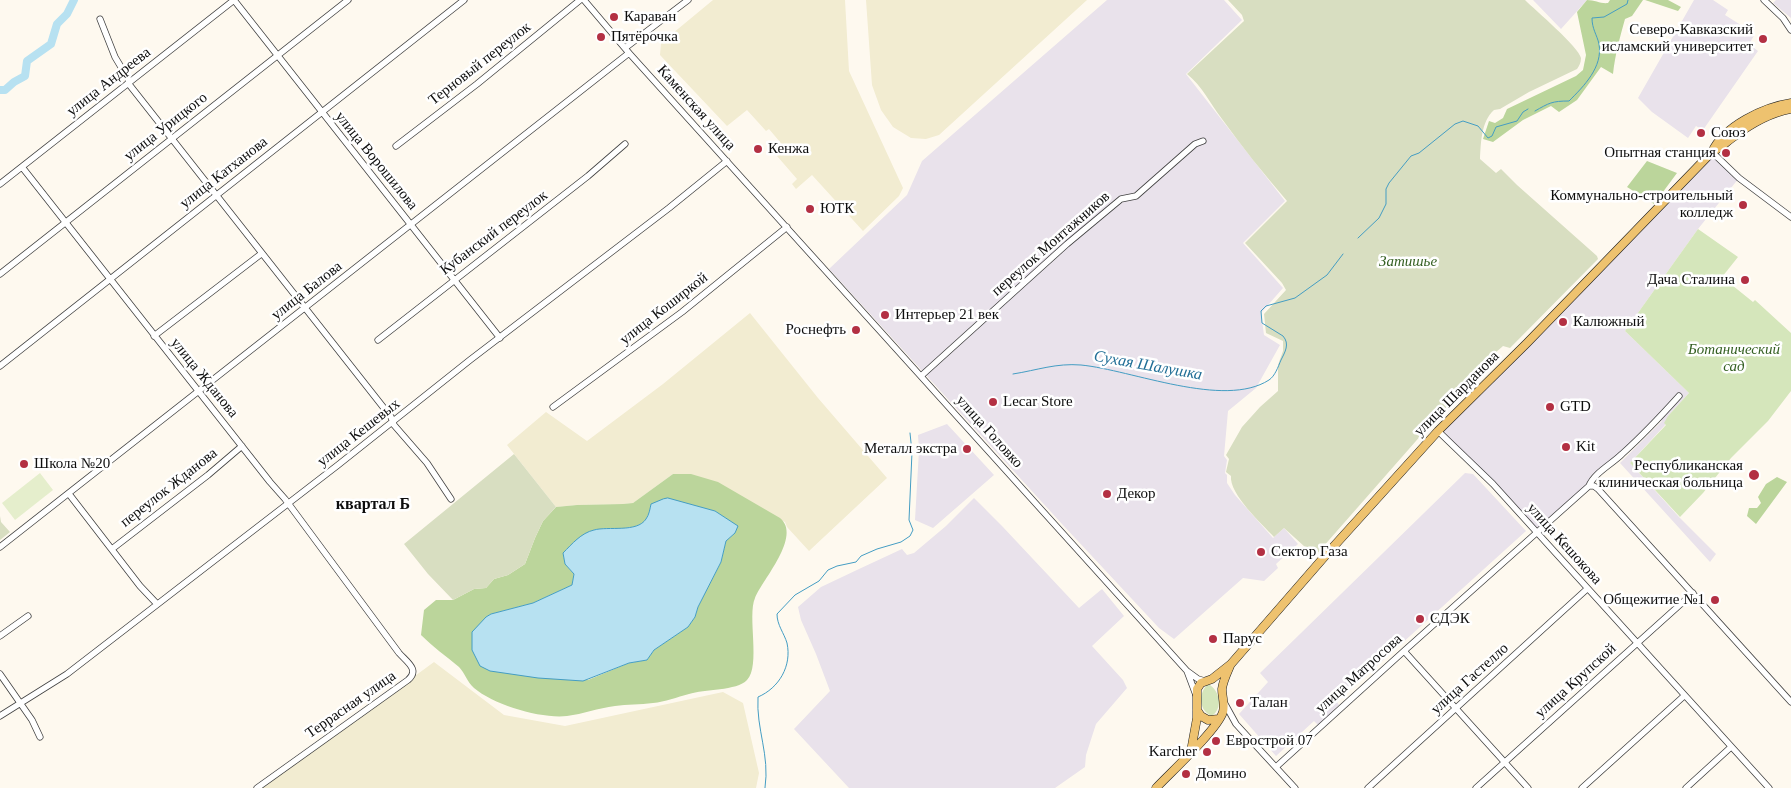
<!DOCTYPE html>
<meta charset="utf-8">
<style>
body{margin:0}
canvas{display:block;background:#fef9ef}
</style>
<canvas width="1791" height="788"></canvas>
<script>
const ctx = document.querySelector('canvas').getContext('2d');
ctx.lineJoin = 'round';
function fillPath(path, color) { ctx.fillStyle = color; ctx.fill(path, 'evenodd'); }
function trace(path, color, width, dash) { ctx.strokeStyle = color; ctx.lineWidth = width; ctx.lineCap = dash ? 'butt' : 'round'; ctx.setLineDash(dash || []); ctx.stroke(path); }
function label(font, color, halo, rows, align = 'center') {
  ctx.font = font + ' Georgia,serif'; ctx.lineWidth = 5; ctx.setLineDash([]); ctx.textBaseline = 'middle'; ctx.strokeStyle = halo; ctx.fillStyle = color; for (const [text, x, y, turn = 0] of rows) {
    ctx.save(); ctx.translate(x, y); ctx.rotate((+turn || 0) * Math.PI / 180); ctx.textAlign = isNaN(turn) ? turn : align; if (halo) ctx.strokeText(text, 0, 0); ctx.fillText(text, 0, 0); ctx.restore();
  }
}
const industrial = new Path2D(`
 M1107,0H1224L1242,20L1186,74L1285,201L1243,243L1283,288L1261,313L1264,335L1280,345L1256,388L1228,411L1224,456L1227,460L1225,473L1227,475V483L1235,495L1273,538L1284,528L1298,544L1276,564L1278,568L1264,581L1243,578L1174,639L1159,628L1062,524L829,269L907,195L922,161Z
 M1533,0H1587L1561,29Z
 M1694,0H1713L1728,10L1725,15L1755,34L1749,44L1758,51L1703,130L1696,126L1688,138L1652,112L1638,98Z
 M1776,0H1791V18L1773,3Z
 M1712,152L1739,178L1698,229L1625,331L1689,393L1668,416L1666,424L1630,463L1679,517L1716,554L1710,562L1620,463L1662,421L1659,418L1535,533L1493,484L1438,431Z
 M947,424L994,475L933,528L915,520L919,450L918,435Z
 M1465,473L1473,474L1526,531L1337,702L1339,705L1318,725L1314,721L1276,756L1239,714L1268,682L1260,673Z
 M974,498L1002,526L1079,608L1102,589L1124,616L1092,646L1123,680L1127,688L1096,724L1086,755L1085,767L1055,788H849L794,729L830,691L816,654L801,620L798,607L821,587L859,569L902,549L907,555L914,553L946,526Z`);
const farmland = new Path2D(`
 M713,0H845L849,71L903,188L899,196L863,231L812,175L796,189L792,184L797,179L777,156L785,148L769,129L766,131L747,110L727,126L660,55L661,43Z
 M866,0H1087L939,135L926,139L911,138L893,127L881,110L872,85Z
 M750,313L818,398L887,478L809,551L787,527L785,522L673,474L633,503L623,504L577,505L556,507L507,445L546,412L587,441L663,384Z
 M434,662L504,715L565,726L723,692L743,703L759,773L756,788H262Z`);
const green = new Path2D(`
 M1698,229L1738,257L1722,277L1753,302L1755,300L1791,333V391L1768,421L1731,458L1703,493L1680,517L1630,463L1666,425L1664,423L1668,416L1689,393L1625,331Z
 M1207,685H1210C1220,692 1223,708 1212,716C1199,711 1198,694 1207,685Z`);
const forest = new Path2D(`
 M1587,0C1595,0 1601,4 1608,3L1610,0H1643L1632,16L1625,19C1620,37 1615,55 1613,74L1601,67L1577,100L1559,112L1551,106L1523,120L1493,142L1483,139L1489,121L1495,123L1503,118L1507,109L1576,76L1583,70L1586,55L1577,12Z
 M1645,0H1668L1681,7L1678,11Z
 M1647,161L1677,173L1654,204L1627,187Z
 M673,474H691L718,482L780,518C802,536 763,579 755,598C747,616 761,666 747,680C737,691 704,689 689,694C677,697 665,702 653,703C640,705 627,704 615,706C598,708 583,714 567,716C541,719 494,705 474,688C467,682 465,673 459,667C446,656 433,647 421,635L424,610L436,600H453L474,589L486,588L494,579L508,575L525,564L535,538L543,521L556,507L577,505L623,504L633,503ZM651,504L701,508L715,511L737,526L735,533L726,541L721,562L698,607L695,617L688,627L654,650L647,660L629,663L588,680L486,617L491,614L533,603L572,585L574,574L565,564L563,553C572,544 581,534 594,530C608,526 637,533 646,519C649,515 650,509 651,504Z
 M1777,477L1787,482L1756,524L1747,516L1749,508H1757L1761,503L1758,497L1766,484Z`);
const cemetery = new Path2D(`
 M1228,0H1525C1535,10 1579,47 1581,58C1581,63 1579,66 1577,69L1529,92L1500,109L1494,110C1481,122 1481,142 1480,159L1496,173L1501,169L1517,185L1597,256L1598,259L1510,348L1503,346C1493,355 1478,367 1476,380L1433,427L1430,425L1315,556L1284,528L1274,537C1262,524 1229,494 1231,476L1226,472L1229,459L1226,455L1242,427L1260,407L1278,391V365L1283,351V341L1266,333L1264,314L1286,290L1282,283L1245,243L1287,201C1264,174 1242,147 1222,119C1210,103 1202,86 1187,74L1244,21L1242,15Z
 M514,454L556,507L543,521L535,538L525,564L508,575L494,579L486,588L474,589L453,600L428,574L404,544Z
 M0,516L1,522L10,532L0,540Z`);
const pitch = new Path2D(`
 M40,473L53,490L15,520L2,503Z`);
const water = new Path2D(`
 M668,498L715,511L738,526L735,533L726,541L721,562L698,607L695,617L688,627L654,650L647,660L629,663L583,681L538,678L490,671L480,666L472,650V632L486,617L491,614L533,603L572,585L574,574L565,564L563,553C572,544 581,533 594,530C608,526 637,533 646,519C649,515 650,509 651,504L663,499Z`);
const stream = new Path2D(`
 M1535,111C1549,103 1552,101 1569,101C1584,86 1603,67 1599,44C1597,35 1592,29 1592,18L1604,17L1627,4L1628,0
 M1358,238L1379,218L1386,204V189L1389,183L1411,156L1419,153L1455,124L1463,121L1478,126L1488,138L1492,136L1496,127L1517,121L1523,112L1528,109
 M1013,374C1038,370 1056,363 1081,365C1132,370 1224,409 1269,380C1275,376 1278,367 1281,360C1285,352 1290,344 1283,336L1262,323L1261,311L1266,306L1295,298L1327,275L1343,254
 M765,788C770,755 756,729 758,697C779,688 792,666 787,643C784,633 777,625 777,614L795,595L819,581L828,570L837,566L856,562L861,556L877,549L901,542L910,536L913,530L909,520L912,452L910,433`);
const river = new Path2D(`
 M0,90H5L14,82L25,76L27,61L51,44L57,24L67,14L74,0`);
const minor = new Path2D(`
 M234,0L500,338
 M584,0L629,53L1187,671L1198,679L1205,681
 M1764,0L1783,18L1791,30
 M100,19L115,57L130,82
 M625,48L688,0
 M128,83L391,417L394,425L427,463L451,499
 M396,146L477,84L580,0
 M1712,152L1739,178L1791,217
 M22,167L270,482L285,499L399,653C407,662 420,670 408,680L257,788
 M0,184L234,0
 M0,274L348,0
 M154,336L261,254
 M378,340L588,176L625,144
 M0,366L464,0
 M921,376L1067,244L1121,199L1136,196L1195,144L1203,141
 M553,407L682,312L787,227
 M1438,431L1493,484L1769,788
 M1589,486H1594L1598,489L1791,702
 M69,494L140,586L157,604
 M0,547L629,53
 M112,549L208,475L242,446
 M0,636L28,616
 M1404,651L1528,788
 M1187,671L1196,695
 M0,674L32,720L40,737
 M1225,704L1236,724L1295,788
 M0,716L67,674L338,465L470,360L669,208L727,161
 M1276,767L1404,651L1589,486C1594,473 1612,464 1622,454C1642,436 1661,416 1679,396
 M1368,788L1587,589
 M1476,788L1693,593
 M1582,788L1684,696
 M1686,788L1731,747`);
const major = new Path2D(`
 M1712,152C1721,148 1727,141 1735,136C1752,123 1770,113 1791,109
 M1197,710L1201,716L1208,720L1219,719
 M1191,751L1197,718V689L1201,683L1212,679L1231,664L1325,556L1438,431L1527,343L1712,152C1724,126 1764,107 1791,103
 M1156,788C1171,772 1217,730 1223,712C1225,703 1222,697 1222,689C1223,681 1227,673 1230,666`);
const markers = [
 [614,17,5,"#b33043"],
 [601,37,5,"#b33043"],
 [1763,39,5,"#b33043"],
 [1701,133,5,"#b33043"],
 [758,149,5,"#b33043"],
 [1726,153,5,"#b33043"],
 [1743,205,5,"#b33043"],
 [810,209,5,"#b33043"],
 [1745,280,5,"#b33043"],
 [885,315,5,"#b33043"],
 [1563,322,5,"#b33043"],
 [856,330,5,"#b33043"],
 [993,402,5,"#b33043"],
 [1550,407,5,"#b33043"],
 [1566,447,5,"#b33043"],
 [967,449,5,"#b33043"],
 [24,464,5,"#b33043"],
 [1754,475,6,"#b33043"],
 [1107,494,5,"#b33043"],
 [1261,552,5,"#b33043"],
 [1715,600,5,"#b33043"],
 [1420,619,5,"#b33043"],
 [1213,639,5,"#b33043"],
 [1240,703,5,"#b33043"],
 [1216,741,5,"#b33043"],
 [1207,752,5,"#b33043"],
 [1186,774,5,"#b33043"]
];
const poiNames = [
 ["Караван",624,17],
 ["Северо-Кавказский",1753,30,"right"],
 ["исламский университет",1753,47,"right"],
 ["Пятёрочка",611,37],
 ["Союз",1711,133],
 ["Кенжа",768,149],
 ["Опытная станция",1716,153,"right"],
 ["Коммунально-строительный",1733,196,"right"],
 ["колледж",1733,213,"right"],
 ["ЮТК",820,209],
 ["Дача Сталина",1735,280,"right"],
 ["Интерьер 21 век",895,315],
 ["Калюжный",1573,322],
 ["Роснефть",846,330,"right"],
 ["Lecar Store",1003,402],
 ["GTD",1560,407],
 ["Kit",1576,447],
 ["Металл экстра",957,449,"right"],
 ["Школа №20",34,464],
 ["Республиканская",1743,466,"right"],
 ["клиническая больница",1743,483,"right"],
 ["Декор",1117,494],
 ["Сектор Газа",1271,552],
 ["Общежитие №1",1705,600,"right"],
 ["СДЭК",1430,619],
 ["Парус",1223,639],
 ["Талан",1250,703],
 ["Еврострой 07",1226,741],
 ["Kаrcher",1197,752,"right"],
 ["Домино",1196,774]
];
const streetNames = [
 ["Терновый переулок",480,64,-38],
 ["улица Андреева",109,82,-38],
 ["Каменская улица",696,108,48],
 ["улица Урицкого",166,127,-38],
 ["улица Ворошилова",376,161,51],
 ["улица Катханова",224,173,-38],
 ["Кубанский переулок",494,233,-37],
 ["переулок Монтажников",1051,244,-41],
 ["улица Балова",307,291,-38],
 ["улица Коширкой",664,309,-38],
 ["улица Жданова",204,378,51],
 ["улица Шарданова",1457,394,-45],
 ["улица Головко",989,432,48],
 ["улица Кешевых",359,433,-38],
 ["переулок Жданова",169,488,-38],
 ["улица Кешокова",1564,544,48],
 ["улица Матросова",1359,674,-42],
 ["улица Гастелло",1470,679,-42],
 ["улица Крупской",1576,681,-42],
 ["Террасная улица",351,705,-35]
];
const parkNames = [
 ["Затишье",1408,262],
 ["Ботанический",1734,350],
 ["сад",1734,367]
];
const waterNames = [
 ["Сухая Шалушка",1148,366,10]
];
const neighbourhoodNames = [
 ["квартал Б",373,505]
];
fillPath(industrial, '#e9e2eb');
fillPath(farmland, '#f2ecd1');
fillPath(green, '#d5e6bb');
fillPath(forest, '#bbd59b');
fillPath(cemetery, '#d8dec1');
fillPath(pitch, '#e5eecc');
fillPath(water, '#b7e1f1');
trace(water, '#449dc3', 1);
trace(stream, '#449dc3', 1);
trace(river, '#b7e1f1', 8);
trace(minor, '#404040', 7);
trace(major, '#1e1e1e', 9);
trace(minor, '#fff', 5.5);
trace(major, '#eec26f', 8);
for (const [x, y, r, color] of markers) { const dot = new Path2D(); dot.arc(x, y, r, 0, 2 * Math.PI); ctx.fillStyle = color; ctx.fill(dot); trace(dot, '#fff', 2); }
label('15px', '#0d0d0d', '#fff', poiNames, 'left');
label('15px', '#0d0d0d', '#fff', streetNames);
label('italic 15px', '#356023', '#fff', parkNames);
label('italic 16px', '#206e96', '#fff', waterNames);
label('bold 16px', '#0d0d0d', '#fff', neighbourhoodNames);
</script>
